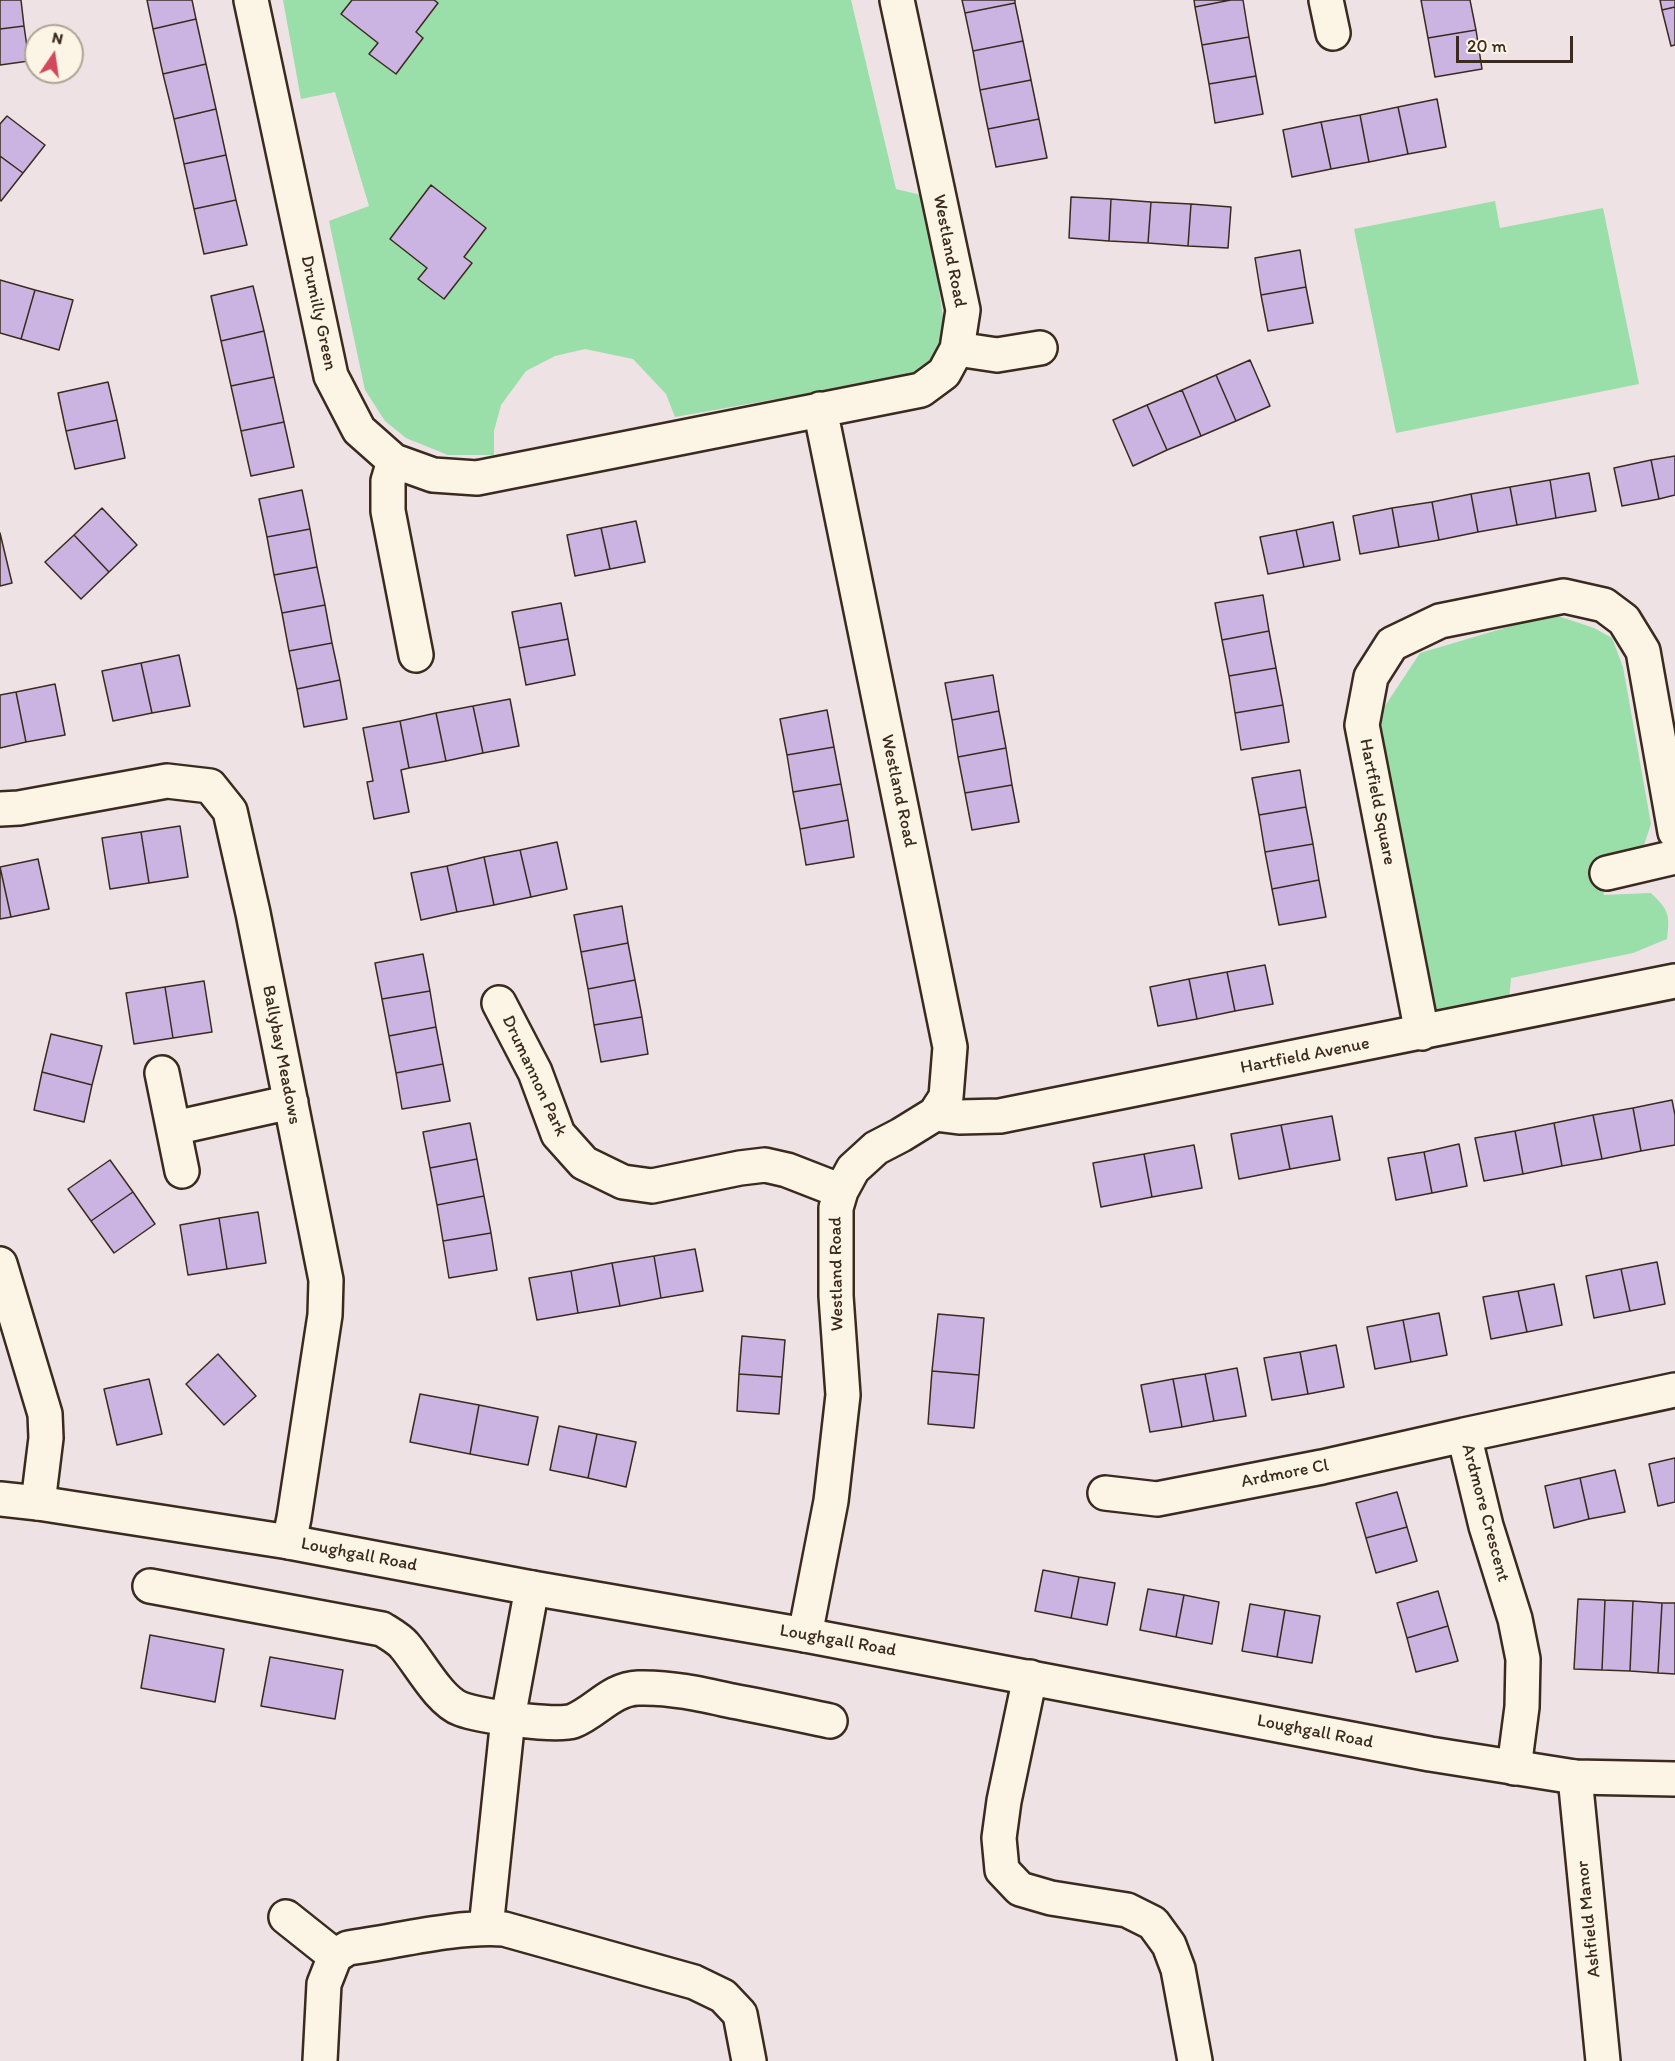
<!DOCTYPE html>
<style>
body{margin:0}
#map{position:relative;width:1675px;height:2061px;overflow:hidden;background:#eee2e4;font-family:Itim,sans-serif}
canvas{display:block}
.north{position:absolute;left:24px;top:24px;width:60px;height:60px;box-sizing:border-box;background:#fcf5e5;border:2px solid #afa495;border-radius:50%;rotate:13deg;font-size:16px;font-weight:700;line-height:24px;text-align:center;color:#3b2a1e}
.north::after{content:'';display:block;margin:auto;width:21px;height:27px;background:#d1495b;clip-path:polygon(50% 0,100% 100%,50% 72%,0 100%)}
.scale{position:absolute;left:1456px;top:36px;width:117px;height:27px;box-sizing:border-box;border:3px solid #3b2a1e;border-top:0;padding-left:8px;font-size:18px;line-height:21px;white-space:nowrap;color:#3b2a1e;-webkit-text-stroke:4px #fcf5e5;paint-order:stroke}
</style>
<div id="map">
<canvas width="1675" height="2061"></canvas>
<div class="north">N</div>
<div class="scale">20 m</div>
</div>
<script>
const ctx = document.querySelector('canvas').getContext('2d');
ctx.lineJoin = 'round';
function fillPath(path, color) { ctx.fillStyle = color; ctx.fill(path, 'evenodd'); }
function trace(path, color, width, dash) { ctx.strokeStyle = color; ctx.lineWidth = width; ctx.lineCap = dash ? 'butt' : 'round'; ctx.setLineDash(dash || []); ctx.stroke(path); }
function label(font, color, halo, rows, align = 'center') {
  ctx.font = font + ' Itim,sans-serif'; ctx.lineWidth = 5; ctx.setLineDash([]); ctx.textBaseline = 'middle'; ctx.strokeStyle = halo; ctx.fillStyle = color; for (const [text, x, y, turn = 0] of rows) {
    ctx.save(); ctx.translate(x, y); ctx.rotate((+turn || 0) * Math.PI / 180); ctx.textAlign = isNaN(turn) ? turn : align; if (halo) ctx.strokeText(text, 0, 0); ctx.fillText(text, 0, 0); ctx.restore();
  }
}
const green = new Path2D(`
 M283,0H851L896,189L925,196L944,323L937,354L929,368L900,377L675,417L666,394L633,359L585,349L555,356L526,371L501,405L494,431V455H448L406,438L385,421L365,390L329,221L369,206L335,92L301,99Z
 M1495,201L1500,228L1603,208L1639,384L1396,433L1354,229Z
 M1552,614L1594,628L1612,638L1623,667L1651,824L1644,845L1600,858L1604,895L1651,893C1669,911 1670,914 1667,939L1633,953L1511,978L1508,1011L1446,1018L1423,1002L1371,727L1420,653Z`);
const building = new Path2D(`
 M0,0H21L24,26L0,29Z
 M147,0H192L196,19L153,29Z
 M352,0H434L438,3L416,32L423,38L396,74L369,54L378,43L341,14Z
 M962,0H1015V3L965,13Z
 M1194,0H1231L1195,7Z
 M1231,0H1243L1249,37L1202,45L1195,7Z
 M1421,0H1470L1476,30L1428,38Z
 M1660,0H1675V7L1662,10Z
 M1015,3L1023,41L973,51L965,13Z
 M1675,7V45L1671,46L1662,10Z
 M196,19L206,64L163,74L153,29Z
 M24,26L29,61L0,65V29Z
 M1476,30L1482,69L1435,77L1428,38Z
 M1249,37L1256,76L1209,84L1202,45Z
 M1023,41L1031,80L980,90L973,51Z
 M206,64L216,109L174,119L163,74Z
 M1256,76L1263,114L1215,123L1209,84Z
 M1031,80L1039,119L988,129L980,90Z
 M1437,99L1446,147L1408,154L1398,107Z
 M1398,107L1408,154L1369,162L1360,115Z
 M216,109L226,155L184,164L174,119Z
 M1360,115L1369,162L1331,169L1321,122Z
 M7,116L45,145L23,173L0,156V124Z
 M1039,119L1047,158L996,167L988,129Z
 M1321,122L1331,169L1292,177L1283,130Z
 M226,155L236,200L194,209L184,164Z
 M0,156L23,173L1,201L0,200Z
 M431,185L486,228L464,257L472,263L444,299L418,279L427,268L390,239Z
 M1071,197L1111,199L1109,241L1069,238Z
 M1111,199L1151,202L1148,243L1109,241Z
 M236,200L247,245L204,254L194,209Z
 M1151,202L1191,204L1188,246L1148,243Z
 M1191,204L1231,207L1228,248L1188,246Z
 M1300,250L1306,287L1261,295L1255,258Z
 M0,280L35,290L21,339L0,333Z
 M253,286L264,331L221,341L211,296Z
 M1306,287L1313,323L1268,331L1261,295Z
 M35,290L73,300L59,350L21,339Z
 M264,331L274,377L231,386L221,341Z
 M1250,360L1270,406L1236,421L1216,375Z
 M1216,375L1236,421L1201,436L1182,390Z
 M274,377L284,422L241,431L231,386Z
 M108,382L117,420L66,431L58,393Z
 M1182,390L1201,436L1167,450L1147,405Z
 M1147,405L1167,450L1133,466L1113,420Z
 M117,420L125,458L75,469L66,431Z
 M284,422L294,467L251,476L241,431Z
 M1675,456V495L1659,499L1651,460Z
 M1651,460L1659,499L1622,506L1614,468Z
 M1589,473L1596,511L1556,518L1550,480Z
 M1550,480L1556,518L1517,525L1510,487Z
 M1510,487L1517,525L1478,532L1471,494Z
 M302,490L310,529L267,537L259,499Z
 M1471,494L1478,532L1439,540L1432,502Z
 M1432,502L1439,540L1399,547L1392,508Z
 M102,508L137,545L109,572L74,535Z
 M1392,508L1399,547L1360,554L1353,516Z
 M636,521L645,562L610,569L601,528Z
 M1333,522L1340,560L1304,567L1296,530Z
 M601,528L610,569L575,576L567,535Z
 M310,529L317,567L274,575L267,537Z
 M1296,530L1304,567L1268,574L1260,537Z
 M0,533L12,583L0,586Z
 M74,535L109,572L81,599L45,562Z
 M317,567L325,605L282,613L274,575Z
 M1263,595L1269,631L1222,640L1215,603Z
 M561,603L568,639L519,648L512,612Z
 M325,605L332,643L289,651L282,613Z
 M1269,631L1276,668L1229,676L1222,640Z
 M568,639L575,675L526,685L519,648Z
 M332,643L340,680L297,689L289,651Z
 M179,655L190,706L152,713L141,663Z
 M141,663L152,713L113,721L102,671Z
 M1276,668L1283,705L1235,713L1229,676Z
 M993,675L999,711L952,720L945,683Z
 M340,680L347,719L304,727L297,689Z
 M55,684L65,735L26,742L16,692Z
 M16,692L26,742L0,748V695Z
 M510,699L519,746L483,753L473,706Z
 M1283,705L1289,742L1241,750L1235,713Z
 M473,706L483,753L446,761L436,713Z
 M827,710L834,747L787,755L780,719Z
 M999,711L1006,748L958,757L952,720Z
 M436,713L446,761L409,768L400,721Z
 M400,721L409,768L401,770L409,812L374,819L367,782L373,781L363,728Z
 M834,747L841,784L793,792L787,755Z
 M1006,748L1012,785L965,793L958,757Z
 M1300,770L1306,807L1259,815L1252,778Z
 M841,784L848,820L800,829L793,792Z
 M1012,785L1019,822L972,830L965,793Z
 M1306,807L1313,844L1265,852L1259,815Z
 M848,820L854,857L806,865L800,829Z
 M180,826L188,877L149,883L141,832Z
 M141,832L149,883L110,889L102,838Z
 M557,842L567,889L531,897L520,850Z
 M1313,844L1319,880L1272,889L1265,852Z
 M520,850L531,897L494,905L484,857Z
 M484,857L494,905L457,912L447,866Z
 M38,859L49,909L11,917L0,867Z
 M447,866L457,912L421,920L411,873Z
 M0,867L11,917L0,919Z
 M1319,880L1326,917L1279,925L1272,889Z
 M622,906L628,943L581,952L574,915Z
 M628,943L635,980L588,989L581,952Z
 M423,954L430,991L382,999L375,963Z
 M1265,965L1273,1004L1235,1011L1227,972Z
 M1227,972L1235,1011L1197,1019L1189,979Z
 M1189,979L1197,1019L1158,1026L1150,987Z
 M635,980L642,1017L594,1025L588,989Z
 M204,981L212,1032L173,1038L165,987Z
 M165,987L173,1038L134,1044L126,993Z
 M430,991L436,1027L389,1036L382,999Z
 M642,1017L648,1054L601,1062L594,1025Z
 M436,1027L443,1064L396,1073L389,1036Z
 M51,1034L102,1046L92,1085L42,1072Z
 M443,1064L450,1101L402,1109L396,1073Z
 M42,1072L92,1085L84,1122L34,1110Z
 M1672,1100L1675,1115V1145L1641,1151L1633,1108Z
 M1633,1108L1641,1151L1602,1159L1593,1115Z
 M1593,1115L1602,1159L1562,1166L1554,1123Z
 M1332,1116L1340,1160L1290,1169L1281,1125Z
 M470,1123L477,1159L430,1168L423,1132Z
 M1554,1123L1562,1166L1523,1174L1515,1131Z
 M1281,1125L1290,1169L1239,1179L1231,1134Z
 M1515,1131L1523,1174L1484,1181L1475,1138Z
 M1459,1144L1467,1186L1432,1193L1424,1152Z
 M1194,1145L1202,1188L1152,1197L1144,1154Z
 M1424,1152L1432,1193L1396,1200L1388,1158Z
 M1144,1154L1152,1197L1101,1207L1093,1163Z
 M477,1159L484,1196L437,1205L430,1168Z
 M110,1160L133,1192L91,1221L68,1189Z
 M133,1192L155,1224L114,1253L91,1221Z
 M484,1196L491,1233L443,1241L437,1205Z
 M258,1212L266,1263L227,1269L219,1218Z
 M219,1218L227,1269L188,1275L180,1225Z
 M491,1233L497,1270L449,1278L443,1241Z
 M695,1249L703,1291L661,1298L654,1256Z
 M654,1256L661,1298L620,1306L612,1263Z
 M1657,1262L1665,1304L1630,1311L1621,1269Z
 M612,1263L620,1306L578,1313L571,1271Z
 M1621,1269L1630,1311L1594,1318L1586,1276Z
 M571,1271L578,1313L537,1320L529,1278Z
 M1554,1284L1562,1325L1527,1332L1518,1291Z
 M1518,1291L1527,1332L1491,1339L1483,1297Z
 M1439,1313L1447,1355L1411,1362L1403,1320Z
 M938,1314L984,1318L979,1375L932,1371Z
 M1403,1320L1411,1362L1375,1369L1367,1327Z
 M742,1336L785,1340L782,1377L739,1374Z
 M1336,1345L1344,1387L1308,1394L1300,1352Z
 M1300,1352L1308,1394L1272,1400L1264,1358Z
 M218,1354L256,1396L224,1425L186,1384Z
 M1237,1368L1246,1416L1214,1421L1205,1374Z
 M932,1371L979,1375L974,1428L928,1424Z
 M739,1374L782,1377L779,1414L737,1411Z
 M1205,1374L1214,1421L1182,1427L1173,1379Z
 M149,1379L162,1434L117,1445L104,1389Z
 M1173,1379L1182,1427L1150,1432L1141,1385Z
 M420,1394L479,1405L470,1454L410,1442Z
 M479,1405L538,1417L528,1465L470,1454Z
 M559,1426L597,1434L588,1478L550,1470Z
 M597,1434L636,1442L626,1487L588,1478Z
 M1675,1458V1502L1658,1506L1649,1464Z
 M1615,1470L1625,1512L1589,1519L1580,1478Z
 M1580,1478L1589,1519L1554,1528L1545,1486Z
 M1397,1492L1407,1527L1366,1538L1356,1503Z
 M1407,1527L1417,1561L1376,1573L1366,1538Z
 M1043,1570L1079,1577L1071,1618L1035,1611Z
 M1079,1577L1115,1583L1107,1625L1071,1618Z
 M1148,1589L1184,1595L1176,1637L1140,1630Z
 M1438,1591L1448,1626L1407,1638L1397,1603Z
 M1184,1595L1219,1602L1212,1644L1176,1637Z
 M1578,1599L1605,1600L1602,1670L1574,1669Z
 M1605,1600L1633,1601L1630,1671L1602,1670Z
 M1633,1601L1662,1603L1658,1673L1630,1671Z
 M1662,1603H1675V1674L1658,1673Z
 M1250,1604L1285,1610L1277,1657L1242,1651Z
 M1285,1610L1320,1616L1312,1663L1277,1657Z
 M1448,1626L1458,1661L1416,1672L1407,1638Z
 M150,1635L224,1649L215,1702L141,1688Z
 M270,1657L343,1670L335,1719L261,1706Z`);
const minor = new Path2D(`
 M251,0L331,376L359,430L394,461L433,475L477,478L921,390L944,373L957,349L963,310L897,0
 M1326,0L1333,33
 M957,349L997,355L1040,348
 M394,461L388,481V511L416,655
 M0,809L19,808L167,781L210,786L230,811L253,913L326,1280L325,1315L294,1518L289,1542
 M1607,873L1675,857
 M499,1003L535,1072L558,1134L584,1163L623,1182L652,1186L740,1168L765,1165L787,1170L841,1191
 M1422,1033L1362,725L1371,677L1392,644L1440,621L1564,596L1604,605L1624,620L1643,651L1675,832
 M162,1073L182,1171
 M935,1114L959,1117L1000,1116L1675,981
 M174,1128L291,1102
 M0,1264L45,1414L46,1438L38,1503
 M1105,1493L1157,1499L1322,1467L1464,1435
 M150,1586L382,1629C390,1634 399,1639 404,1645C419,1662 439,1701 461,1709C480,1716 556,1727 573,1721C596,1712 611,1689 638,1688C670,1687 701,1694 732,1701C765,1707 797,1714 830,1721
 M805,1635L831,1501L843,1395L836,1296V1208L841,1191L853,1169L876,1148L901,1135L935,1114L946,1097L950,1047L820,409
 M1030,1677L1004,1801L999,1838L1002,1870L1020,1889L1051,1898L1127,1910L1153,1923L1169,1945L1178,1969L1195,2061
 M1514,1768L1522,1707L1523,1659L1515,1619L1486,1526L1464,1435L1675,1390
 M1575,1777L1603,2061
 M286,1917L335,1956
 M486,1928L508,1718L532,1588
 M320,2061L324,1984L335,1956L348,1948C400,1941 451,1926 504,1929L694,1982L723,1996L740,2014L749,2061`);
const secondary = new Path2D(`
 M0,1499L38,1503L289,1542L532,1588L805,1635L1430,1754L1575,1777L1675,1779`);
const streetNames = [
 ["Westland Road",949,251,79],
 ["Drumilly Green",318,313,78],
 ["Westland Road",898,791,78],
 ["Hartfield Square",1377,802,79],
 ["Ballybay Meadows",281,1055,79],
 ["Hartfield Avenue",1305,1056,-11],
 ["Drumannon Park",534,1076,65],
 ["Westland Road",837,1274,-91],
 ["Ardmore Cl",1285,1474,-11],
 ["Ardmore Crescent",1485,1513,75],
 ["Loughgall Road",359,1555,11],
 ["Loughgall Road",838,1641,10],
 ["Loughgall Road",1315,1732,11],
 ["Ashfield Manor",1589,1919,-96]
];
fillPath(green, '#9adeaa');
fillPath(building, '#ccb4e2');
trace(building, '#3b2a1e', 1.5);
trace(minor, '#3b2a1e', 38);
trace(secondary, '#3b2a1e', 38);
trace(minor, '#fcf5e5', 33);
trace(secondary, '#fcf5e5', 33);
label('18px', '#3b2a1e', '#fcf5e5', streetNames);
</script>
